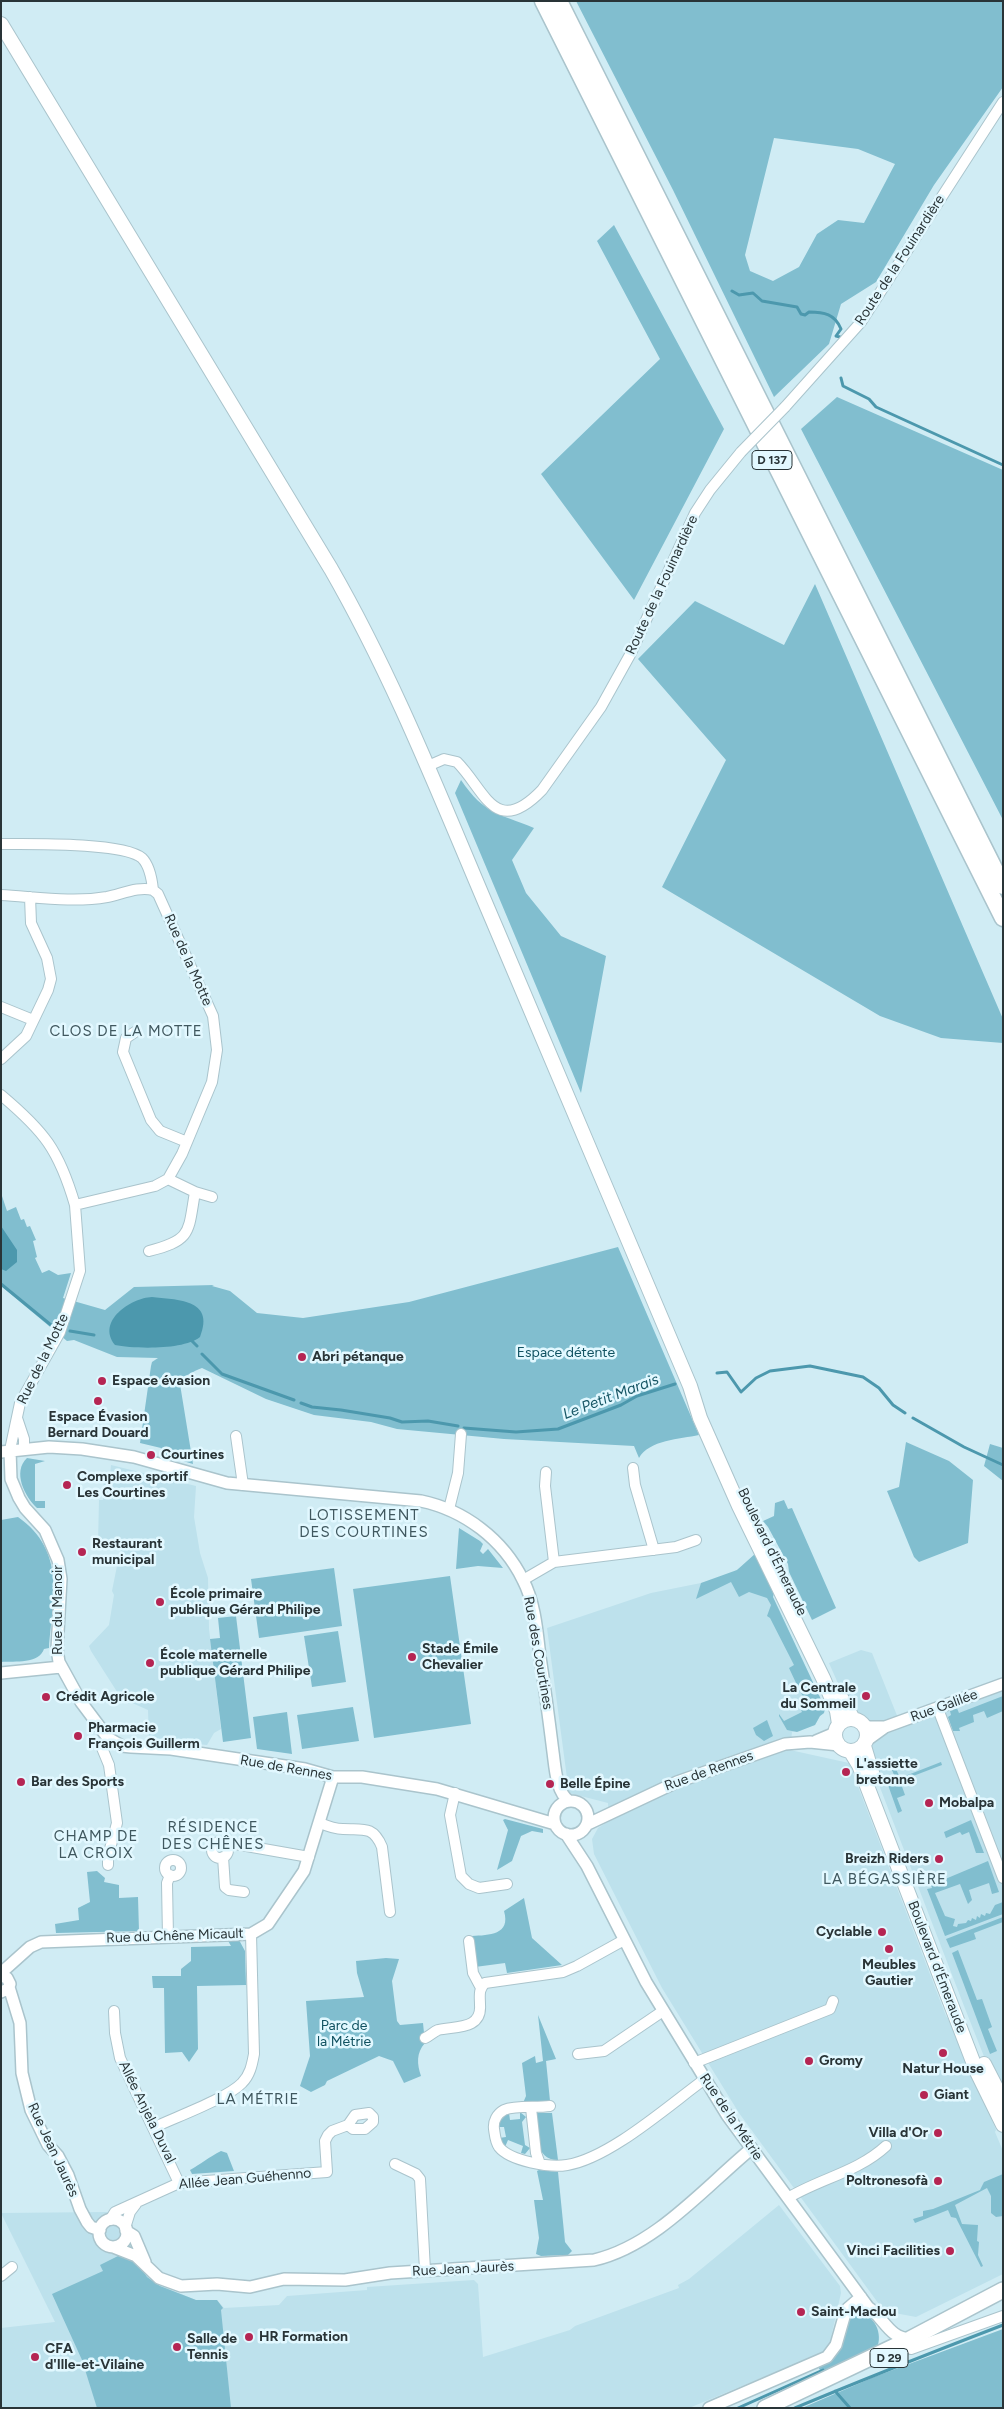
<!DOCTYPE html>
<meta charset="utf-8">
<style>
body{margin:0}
#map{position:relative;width:1004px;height:2409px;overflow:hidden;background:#d0ecf4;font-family:Figtree,sans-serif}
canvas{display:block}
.frame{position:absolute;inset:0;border:2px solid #293437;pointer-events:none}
</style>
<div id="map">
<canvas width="1004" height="2409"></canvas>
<div class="frame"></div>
</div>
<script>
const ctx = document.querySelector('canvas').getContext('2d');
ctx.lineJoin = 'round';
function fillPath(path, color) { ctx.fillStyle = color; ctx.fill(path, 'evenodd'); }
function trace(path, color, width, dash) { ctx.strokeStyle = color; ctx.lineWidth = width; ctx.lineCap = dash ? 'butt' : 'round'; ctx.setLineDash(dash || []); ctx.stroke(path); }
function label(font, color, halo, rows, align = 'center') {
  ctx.font = font + ' Figtree,sans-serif'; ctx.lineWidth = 5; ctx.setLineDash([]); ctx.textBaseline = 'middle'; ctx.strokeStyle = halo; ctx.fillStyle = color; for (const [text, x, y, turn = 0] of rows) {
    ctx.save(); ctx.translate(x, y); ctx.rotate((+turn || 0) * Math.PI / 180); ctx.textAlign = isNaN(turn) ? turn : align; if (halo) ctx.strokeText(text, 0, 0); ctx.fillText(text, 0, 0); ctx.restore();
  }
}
const built = new Path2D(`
 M111,1465L196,1486L194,1517L200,1553L208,1578L209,1629L221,1729L214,1733L207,1745L149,1739L148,1710L121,1698L91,1651L89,1646L109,1625L114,1595L112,1591L118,1561L122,1551L98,1543L99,1500H103L104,1476H110Z
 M747,1561L774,1592L773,1597L825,1708L824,1713L820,1716L815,1725L792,1732L790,1750L849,1763L946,2016L952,2023L996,2130L995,2132L1003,2151V2274L916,2317L884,2311L739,2113L662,1988L594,1854L592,1839L598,1828L609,1821L608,1803L569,1793L547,1628L651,1593L701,1583L729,1575L747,1563Z
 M861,1650L872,1653L898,1718L1003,1680V2094L985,2059L964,2006L871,1764L870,1747L874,1739L868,1724L848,1706L829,1663Z
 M779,2205L840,2286L841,2293L829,2346L824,2352L689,2408H1V2328L55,2322L1,2213L107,2212L130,2223L137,2262L152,2282L196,2300H217L224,2308L279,2305L287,2296L367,2290V2287L474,2280L478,2284L483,2357L570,2330L575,2326L679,2288L678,2285L689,2279Z`);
const green = new Path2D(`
 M576,1H1003V87L934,185L876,282L841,304L829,344L774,397L673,190ZM774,138L858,149L895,164L864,223L838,220L817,234L799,267L773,281L750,271L745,255Z
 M614,225L724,429L634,600L541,474L660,359L597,241Z
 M837,397L1003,470V820L801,429Z
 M815,584L1003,1019V1043L941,1038L880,1016L662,887L726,760L638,659L695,601L784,645Z
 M461,780C485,815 498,813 534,828L512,860L526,893L561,936L606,956L581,1093L455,793Z
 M1,1193L7,1211L16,1207L21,1220L24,1219L27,1227L30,1226L36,1240L33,1241L37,1257L35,1258L42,1273L49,1270L58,1275L71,1273L63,1298L105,1310L134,1287L214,1285L212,1286L230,1291L257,1313L303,1318L409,1302L618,1247L699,1435C680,1439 649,1440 639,1458L634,1446L504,1439L397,1429L371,1422L314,1415L266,1399L202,1368C193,1371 188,1376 179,1378L193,1464L160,1454L161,1448L140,1443L151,1366L152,1362L158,1358L117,1357L74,1340L67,1341L1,1286Z
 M906,1442L949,1461L973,1480L968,1543L919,1562L914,1557L887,1491L899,1487Z
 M990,1444L1003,1448V1481L984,1466Z
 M27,1458L45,1461L35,1464V1501H45V1508H37C25,1497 12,1472 27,1458Z
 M784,1500L788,1509L792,1508L836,1608L812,1620L789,1572L788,1564L768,1527L763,1521L774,1516L775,1503Z
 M18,1517C66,1551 53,1597 49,1648L44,1649C39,1664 15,1661 1,1662V1520Z
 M459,1528L480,1541L483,1544L480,1551L483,1554L488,1549L503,1568L478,1566L456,1569Z
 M756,1553L774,1592L773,1597L825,1708L824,1713L820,1716L815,1725L797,1732L787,1730L779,1716V1714L784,1721L802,1712L799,1705L806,1702L800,1691L794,1694L791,1688L797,1685L789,1668L794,1665L770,1618L767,1616L771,1605L767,1598L749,1592L739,1597L731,1582L696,1599L701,1583L737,1570Z
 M334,1568L342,1626L259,1638L251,1579Z
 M450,1576L471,1724L374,1738L353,1589Z
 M236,1616L251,1738L223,1742L210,1639L220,1638L218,1618Z
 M338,1631L346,1682L312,1687L304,1636Z
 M1003,1696V1711L987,1718L984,1711L973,1715L974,1722L959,1728L960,1731H953L948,1717L951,1715L950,1711L956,1706L959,1713Z
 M353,1707L359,1741L302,1749L297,1715Z
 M287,1712L292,1754L257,1749L253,1717Z
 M767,1720L773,1736L764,1741L756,1735L753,1728Z
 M893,1762L900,1778L941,1762L942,1765L900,1781L905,1795L897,1798L902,1811L898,1813L888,1785L897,1782L889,1763Z
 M505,1819L543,1829V1833L532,1831L521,1836L512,1861L497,1870L508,1830L503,1820Z
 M971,1820L984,1853H976L969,1832L962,1835L960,1832L946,1838L944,1832Z
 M988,1861L999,1892L992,1894L989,1883L969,1890L972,1900L968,1904L960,1884L935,1893L945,1916L955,1919L953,1926L957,1927L958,1924L966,1923L968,1920L971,1921L972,1918L976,1920L977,1916L980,1918L981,1914L985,1916L986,1913L990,1914L995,1905L1003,1902V1914L945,1936L927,1889L932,1888L931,1885Z
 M97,1871L105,1878L104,1882L119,1885V1898L138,1897L139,1931L56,1933L55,1924L79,1920L78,1908L90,1902L87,1872Z
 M524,1898L532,1938L562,1965L507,1973L505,1963L475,1967L472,1936C489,1935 511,1935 504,1911Z
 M1003,1917V1922L974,1933L976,1939L950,1948L946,1939Z
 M227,1939L239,1940L245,1951L246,1985L197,1986L198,2049L189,2062L182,2052L165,2053L164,1988H153L152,1976H181V1969L191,1961V1947L231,1946Z
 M958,1950L977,2000L982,1999L992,2027L988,2029L997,2051L990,2054L952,1953Z
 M386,1958L399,1959L392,1981L397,2021L400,2025L423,2023L425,2043C416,2053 417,2064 421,2076L404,2083L393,2061L379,2056L327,2081L325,2085L311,2092L300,2086L310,2056L306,2001L364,1997L357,1973L356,1961Z
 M538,2015L556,2059L546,2061L550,2101L523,2103L526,2096L522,2063L535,2056L536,2063L543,2061Z
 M520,2112L526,2117L522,2122L525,2145L530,2148L525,2154L521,2153L523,2146L508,2140L505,2147L502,2146L499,2138L506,2137L504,2127H497C499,2119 501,2116 509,2113L510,2120L520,2119Z
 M535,2113H552L558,2160C534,2160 537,2131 535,2113Z
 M221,2151L227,2153L234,2171L192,2174L190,2170C201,2164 209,2157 221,2151Z
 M539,2170L558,2172L565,2242L572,2251L568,2255L541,2256L536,2254L539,2238L534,2200H543L537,2171Z
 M1003,2174V2216L996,2217L991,2213V2196L987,2188L955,2205L962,2224L978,2225L977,2241L979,2242L978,2255L983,2266L981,2267L956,2218L951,2217L948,2210L915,2223L913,2219L923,2216V2211L933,2209L980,2190L984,2182Z
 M120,2255L137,2262L147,2277L160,2286L196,2300H217L223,2308L221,2310L231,2408H97L82,2360L52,2294L103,2271L100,2265Z
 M858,2314C875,2314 883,2334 877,2348L824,2376L818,2367L838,2353C844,2340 841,2318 858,2314Z
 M1003,2329V2408H802L874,2377Z`);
const water = new Path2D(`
 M1,1226L17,1250V1262L6,1271L1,1269Z
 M152,1297C175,1300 216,1298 200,1337C184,1350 135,1349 115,1345C96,1321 131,1298 152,1297Z`);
const stream = new Path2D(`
 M732,291L739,295L753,293L762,301L797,307L801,314L805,315L809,312C824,312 835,314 841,329L836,336L840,337
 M841,378L843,386L869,399L876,407L1003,465
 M1,1284L51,1325
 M70,1331L94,1335
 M191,1340L197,1346
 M202,1354L222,1374L294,1400
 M717,1373L727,1372L741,1392L756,1378L770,1371L810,1366L863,1377L879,1388L893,1405L905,1413
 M301,1403L312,1407L341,1410L390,1418L402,1422L428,1421L458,1426
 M913,1418L964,1447L1003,1465
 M464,1428L516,1432L558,1429L621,1405L637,1396L675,1384
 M835,2391L850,2408
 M738,2408L823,2370
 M795,2408C864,2379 933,2352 1003,2325`);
const minor = new Path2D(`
 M785,407L861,322L1003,102
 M428,766L444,759L457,762C485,790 495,839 542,790L601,707L631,653L695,513L710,490L741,452
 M1,844C29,844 123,842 142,858C150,866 152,880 153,890
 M1,895C36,897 73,903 107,897C122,894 139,886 153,890
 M1,1007L33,1020
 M135,1032L126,1038L123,1052L151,1120L160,1131L187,1142
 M1,1059L26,1036L48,990L51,979L47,958L31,923L30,897
 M1,1095C44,1131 59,1150 75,1205
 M195,1192L212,1197
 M149,1251C192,1240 188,1233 195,1192L168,1179
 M17,1418L24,1439V1449
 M236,1436L243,1485
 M10,1450L20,1403L60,1332L80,1271L75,1205L155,1186L168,1179L182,1154L212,1082L217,1050L213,1016L158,894L153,890
 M633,1468L635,1485L654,1550
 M546,1472L545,1486L554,1562
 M449,1509L458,1473L461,1434
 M523,1580L554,1562L676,1547L696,1540
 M938,1709L1003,1878
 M108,1738L102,1748L109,1765L117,1823L108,1856V1865
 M455,1793L450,1815L461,1876L469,1884L479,1888L507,1884
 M320,1823C327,1826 335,1829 343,1829C362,1830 373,1825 382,1847L390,1912
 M212 1850a8 8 0 1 1 16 0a8 8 0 1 1-16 0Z
 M227,1846L235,1844L309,1857
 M223,1857L225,1887L229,1890L244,1892
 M165 1868a8 8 0 1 1 16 0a8 8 0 1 1-16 0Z
 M168,1937L167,1883L170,1875
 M469,1941L473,1973L481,1988
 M114,2011L115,2033L120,2058L179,2183
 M425,2038C430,2036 433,2032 438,2030C455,2026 482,2030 480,2005C480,1996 478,1990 485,1983L563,1972L577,1966L624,1940
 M578,2054L604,2051L663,2011
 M694,2063L830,2009L833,2001
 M550,2106C536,2108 516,2105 504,2110C497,2114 493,2121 494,2129C495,2135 495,2141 499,2147C510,2161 550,2168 567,2165C610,2158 669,2105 705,2079
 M531,2108L536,2153L540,2164
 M155,2127C176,2117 228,2098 242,2083C250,2075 252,2065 254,2054L251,1934
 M395,2164L416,2174L420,2179L425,2270
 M788,2198C819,2179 858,2172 886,2146
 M110,2220L115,2212L179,2183L327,2172L325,2141L328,2135L332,2131L348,2125L355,2115L369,2113L373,2117V2122L365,2129H353L348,2125
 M125,2228L130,2212L136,2204
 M1,2276L12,2267
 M911,2349L1003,2316`);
const tertiary = new Path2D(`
 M10,1450L11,1479L19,1498L25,1508L45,1530L58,1560L61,1579L57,1649L59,1662L81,1702L108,1738L122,1746L131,1747L171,1749L305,1769L333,1777H362L437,1789L555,1824
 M1,1452L49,1447L82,1449L134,1457L227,1483L421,1501C464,1510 503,1539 523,1580C535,1603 537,1631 540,1657C545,1689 549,1720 553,1752C555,1766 556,1792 569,1801
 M1,1673L61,1667
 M866,1727H885
 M867,1740L885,1727L1003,1684
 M816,1741L835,1733
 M554 1818a17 17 0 1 1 34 0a17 17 0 1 1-34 0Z
 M588,1824L677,1782L785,1744L810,1742L839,1745
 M566,1834L587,1866L646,1982L727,2115L868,2307C884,2318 889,2338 910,2339
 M1,1973L30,1947L41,1942L251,1934L268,1924L304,1871L333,1777
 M1,1976L7,1978L10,1984L8,1989L1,1992
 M9,1987L20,2023L22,2073L31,2110L48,2145L58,2156L68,2175L80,2209L87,2222L91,2227L100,2230
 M99 2233a14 14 0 1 1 28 0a14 14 0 1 1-28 0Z
 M126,2231L134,2236L145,2262
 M113,2247L136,2256L159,2278L181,2286L217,2284L250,2287L284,2279L345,2280L390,2273L594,2260C655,2246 704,2188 751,2149
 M709,2408L827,2357L836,2345L846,2310L861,2297`);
const secondary = new Path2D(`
 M1,24L331,569C397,684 444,807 496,928C560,1081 626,1233 690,1386L700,1418L739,1506L823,1678L837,1711L839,1724
 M839,1694L853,1719
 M835 1735a16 16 0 1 1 32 0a16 16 0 1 1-32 0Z
 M864,1746L873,1776
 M851,1752L859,1765L977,2072L1003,2125
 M984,2064L1003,2101`);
const primary = new Path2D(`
 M765,2408L910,2339L1003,2290`);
const trunk = new Path2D(`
 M543,1L1003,918
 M559,1L1003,886`);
const minorBridge = new Path2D(`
 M741,452L785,407`);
const markers = [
 [302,1357,5,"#b52553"],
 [102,1381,5,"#b52553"],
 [98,1401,5,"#b52553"],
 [151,1455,5,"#b52553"],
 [67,1485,5,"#b52553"],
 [82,1552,5,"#b52553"],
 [160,1602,5,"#b52553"],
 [412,1657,5,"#b52553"],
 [150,1663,5,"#b52553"],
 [866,1696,5,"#b52553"],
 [46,1697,5,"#b52553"],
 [78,1736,5,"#b52553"],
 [846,1772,5,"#b52553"],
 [21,1782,5,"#b52553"],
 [550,1784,5,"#b52553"],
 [929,1803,5,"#b52553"],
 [939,1859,5,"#b52553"],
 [882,1932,5,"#b52553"],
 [889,1949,5,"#b52553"],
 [943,2053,5,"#b52553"],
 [809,2061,5,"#b52553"],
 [924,2095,5,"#b52553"],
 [938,2133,5,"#b52553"],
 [938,2181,5,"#b52553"],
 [950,2251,5,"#b52553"],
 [801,2312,5,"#b52553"],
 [249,2337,5,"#b52553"],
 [177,2347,5,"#b52553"],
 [35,2357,5,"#b52553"]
];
const shields = [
 [772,460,40],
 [889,2358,38]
];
const shieldNames = [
 ["D 137",772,460],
 ["D 29",889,2358]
];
const streetNames = [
 ["Route de la Fouinardière",900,260,-57],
 ["Route de la Fouinardière",662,585,-65],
 ["Rue de la Motte",188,960,66],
 ["Rue de la Motte",43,1359,-64],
 ["Boulevard d'Émeraude",772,1552,64],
 ["Rue du Manoir",58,1610,-90],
 ["Rue des Courtines",538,1653,80],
 ["Rue Galilée",944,1706,-20],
 ["Rue de Rennes",286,1768,10],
 ["Rue de Rennes",709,1771,-20],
 ["Rue du Chêne Micault",175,1936,-2],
 ["Boulevard d'Émeraude",937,1967,69],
 ["Allée Anjela Duval",147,2112,64],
 ["Rue de la Métrie",731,2117,56],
 ["Rue Jean Jaurès",53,2150,65],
 ["Allée Jean Guéhenno",245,2179,-5],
 ["Rue Jean Jaurès",463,2269,-3]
];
const parkNames = [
 ["Espace détente",566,1353],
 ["Parc de",344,2026],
 ["la Métrie",344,2042]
];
const poiNames = [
 ["Abri pétanque",312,1357],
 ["Espace évasion",112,1381],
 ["Espace Évasion",98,1417,"center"],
 ["Bernard Douard",98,1433,"center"],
 ["Courtines",161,1455],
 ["Complexe sportif",77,1477],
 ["Les Courtines",77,1493],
 ["Restaurant",92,1544],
 ["municipal",92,1560],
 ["École primaire",170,1594],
 ["publique Gérard Philipe",170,1610],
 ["Stade Émile",422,1649],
 ["Chevalier",422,1665],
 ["École maternelle",160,1655],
 ["publique Gérard Philipe",160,1671],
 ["La Centrale",856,1688,"right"],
 ["du Sommeil",856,1704,"right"],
 ["Crédit Agricole",56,1697],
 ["Pharmacie",88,1728],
 ["François Guillerm",88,1744],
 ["L'assiette",856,1764],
 ["bretonne",856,1780],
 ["Bar des Sports",31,1782],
 ["Belle Épine",560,1784],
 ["Mobalpa",939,1803],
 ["Breizh Riders",929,1859,"right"],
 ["Cyclable",872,1932,"right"],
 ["Meubles",889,1965,"center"],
 ["Gautier",889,1981,"center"],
 ["Gromy",819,2061],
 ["Natur House",943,2069,"center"],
 ["Giant",934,2095],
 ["Villa d'Or",928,2133,"right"],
 ["Poltronesofà",928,2181,"right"],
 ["Vinci Facilities",940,2251,"right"],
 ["Saint-Maclou",811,2312],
 ["HR Formation",259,2337],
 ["Salle de",187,2339],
 ["Tennis",187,2355],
 ["CFA",45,2349],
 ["d'Ille-et-Vilaine",45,2365]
];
const neighbourhoodNames = [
 ["CLOS DE LA MOTTE",126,1032],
 ["LOTISSEMENT",364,1516],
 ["DES COURTINES",364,1533],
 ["RÉSIDENCE",213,1828],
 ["DES CHÊNES",213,1845],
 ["CHAMP DE",96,1837],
 ["LA CROIX",96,1854],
 ["LA BÉGASSIÈRE",885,1880],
 ["LA MÉTRIE",258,2100]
];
const waterNames = [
 ["Le Petit Marais",611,1397,-21]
];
fillPath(built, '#bde1ec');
fillPath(green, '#81becf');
fillPath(water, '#4c98ad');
trace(stream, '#4c98ad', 3);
trace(minor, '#aac4cc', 12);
trace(tertiary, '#aac4cc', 14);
trace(secondary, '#aac4cc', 16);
trace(primary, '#aac4cc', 18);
trace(trunk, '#aac4cc', 19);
trace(minor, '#fff', 10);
trace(tertiary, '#fff', 11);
trace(secondary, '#fff', 14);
trace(primary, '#fff', 15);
trace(trunk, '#fff', 16);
trace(minorBridge, '#aac4cc', 12, []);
trace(minorBridge, '#fff', 10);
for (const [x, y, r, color] of markers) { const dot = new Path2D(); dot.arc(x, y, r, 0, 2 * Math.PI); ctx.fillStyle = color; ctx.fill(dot); trace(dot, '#e2f8ff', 2); }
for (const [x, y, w] of shields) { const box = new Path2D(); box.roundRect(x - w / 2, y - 9.5, w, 19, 4); ctx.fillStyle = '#e2f8ff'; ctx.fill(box); trace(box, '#293437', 1); }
label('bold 12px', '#293437', null, shieldNames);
label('14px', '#293437', '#e2f8ff', streetNames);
label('14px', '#115261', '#e2f8ff', parkNames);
label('bold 14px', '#293437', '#e2f8ff', poiNames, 'left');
ctx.letterSpacing = '1px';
label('15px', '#40585f', '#e2f8ff', neighbourhoodNames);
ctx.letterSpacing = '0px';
label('italic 15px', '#185766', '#e2f8ff', waterNames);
</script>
